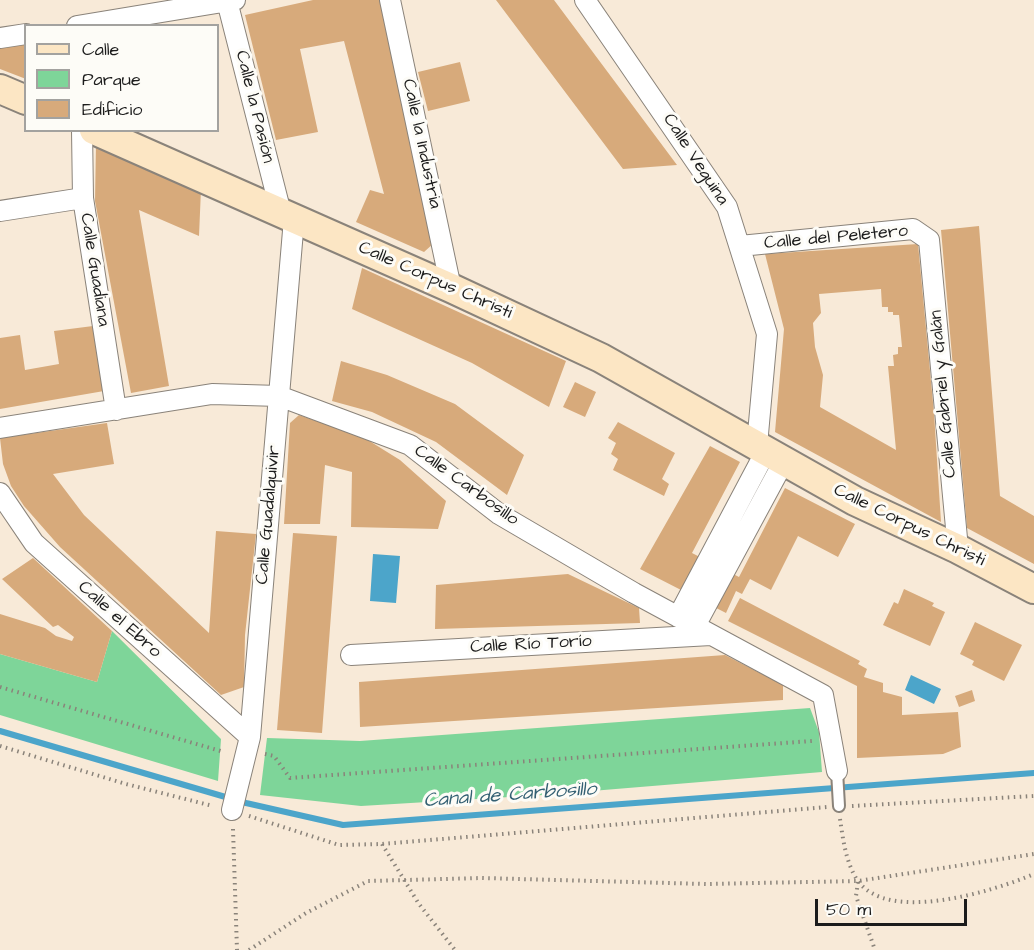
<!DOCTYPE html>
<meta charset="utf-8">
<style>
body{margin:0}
#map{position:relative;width:1034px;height:950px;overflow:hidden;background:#f8ead8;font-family:"Architects Daughter",sans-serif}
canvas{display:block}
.legend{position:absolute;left:24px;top:24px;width:195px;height:108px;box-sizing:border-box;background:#fdfcf7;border:2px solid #a3a29f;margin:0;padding:8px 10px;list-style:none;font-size:18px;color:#1c1c1c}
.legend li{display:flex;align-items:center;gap:12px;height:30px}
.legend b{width:30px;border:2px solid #a3a29f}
.scale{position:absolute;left:815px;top:899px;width:152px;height:27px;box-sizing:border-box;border:3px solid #1c1c1c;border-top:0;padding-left:8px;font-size:18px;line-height:21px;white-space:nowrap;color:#1c1c1c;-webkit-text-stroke:4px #fdfcf7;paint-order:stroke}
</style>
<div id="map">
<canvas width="1034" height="950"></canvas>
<ul class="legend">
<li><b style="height:8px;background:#fce6c4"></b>Calle</li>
<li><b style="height:16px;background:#7ed599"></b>Parque</li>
<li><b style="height:16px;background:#d7aa7b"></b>Edificio</li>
</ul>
<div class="scale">50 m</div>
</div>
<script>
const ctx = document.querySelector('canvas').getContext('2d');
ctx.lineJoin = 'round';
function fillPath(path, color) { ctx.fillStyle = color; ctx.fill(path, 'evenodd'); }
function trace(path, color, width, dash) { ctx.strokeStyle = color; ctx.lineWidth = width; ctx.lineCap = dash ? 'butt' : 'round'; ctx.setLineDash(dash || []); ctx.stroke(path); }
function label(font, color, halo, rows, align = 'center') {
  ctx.font = font + ' "Architects Daughter",sans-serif'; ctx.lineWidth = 6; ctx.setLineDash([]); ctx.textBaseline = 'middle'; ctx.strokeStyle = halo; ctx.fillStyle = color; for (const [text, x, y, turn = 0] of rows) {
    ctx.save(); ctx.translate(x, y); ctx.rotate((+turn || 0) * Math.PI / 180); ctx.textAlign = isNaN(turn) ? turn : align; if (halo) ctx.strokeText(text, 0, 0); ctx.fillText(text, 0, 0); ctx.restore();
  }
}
const green = new Path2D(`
 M112,631L221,739L218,781L0,715V654L97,682Z
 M810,708L819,732L822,772L543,795L361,806L260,795L267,738L360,741Z`);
const water = new Path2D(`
 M373,554L400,556L396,603L370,601Z
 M911,675L941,689L934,704L905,690Z`);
const stream = new Path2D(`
 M0,731L246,803L343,825L1034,773`);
const building = new Path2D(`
 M313,0H380L434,243L424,252L356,222L370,190L384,194L344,41L300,49L318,132L276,140L245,15Z
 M496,0H554L677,165L623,169Z
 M26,42V79L0,69V45Z
 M460,62L470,101L428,111L418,72Z
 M96,144L201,189L199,236L139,210L169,386L131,393L95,201Z
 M979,226L1000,496L1034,516V564L967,528L941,230Z
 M918,244L934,413L941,522L775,432L784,329L765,254ZM881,289L882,307H888V312H893V315H899L902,347H898V354L893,355L894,366H888L896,450L820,407L823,375L815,347L813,323L821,313L819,294Z
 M362,268L566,361L549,407L472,363L352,309Z
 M93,326L104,391L0,409V338L20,335L25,370L59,364L54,331Z
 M341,361L387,375L455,404L524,455L507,495L436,442L372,412L332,401Z
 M575,382L596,392L585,417L563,407Z
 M299,415L363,437L400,460L446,501L438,529L351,527L352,472L325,465L320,524H284L290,423Z
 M618,422L675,453L662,479L669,484L664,496L613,470L618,459L611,454L616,443L608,438Z
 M107,423L114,464L53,474L84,515L209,633L216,531L256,534L245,635L244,687L221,695L60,547L24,506L11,486L3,464L0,438Z
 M710,446L740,462L692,553L739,577L785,488L855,524L838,557L798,536L771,590L750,579L742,594L736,591L726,613L640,569Z
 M293,533L337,536L322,733L277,730Z
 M33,558L112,631L97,682L0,654V614L45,628L56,636L72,641L74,637L58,625L53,627L2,579Z
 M568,574L639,608L640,623L435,629L436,585Z
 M904,589L934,603L932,606L945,612L930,646L883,625L894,602L898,604Z
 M740,598L860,661L858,664L867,669L864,677L883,683V692L902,697V715L958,712L961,747L943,754L857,758V686L728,621Z
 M975,622L1022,645L1004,681L972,665L974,661L960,654Z
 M725,655L783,685V700L360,727L359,682Z
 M972,690L975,701L959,707L955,696Z`);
const path = new Path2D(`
 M0,687L224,752
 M0,746L126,784L213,806
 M265,754L274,756L290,778L812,741
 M852,806L1034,796
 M249,816L339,845L382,844L827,807
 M840,819C843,839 846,864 858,881C889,924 994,891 1034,874
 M233,829L237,950
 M382,844L419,904L455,950
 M858,882L856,896L875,950
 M249,950L306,913L368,881L482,878L706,884L858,881L1034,854`);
const lane = new Path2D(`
 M837,771L839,806`);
const street = new Path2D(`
 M390,0L451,288
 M585,0L727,207L767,334L757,445
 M227,1L281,213
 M77,26L235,0
 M0,38L26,34
 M82,130L83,198L116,410
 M0,211L83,198
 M740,246L913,229L929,240L958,549
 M0,428L212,394L279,396L410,445L499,514L634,593L823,695L837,771
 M0,493L34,543L250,737
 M678,617L766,451
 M695,626L784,461
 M351,655L711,635
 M232,810L250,737L294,219`);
const secondary = new Path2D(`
 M0,89L26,100
 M94,130L451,288L601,358L855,501L958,549L1034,589`);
const streetNames = [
 ["Calle la Pasión",254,107,76],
 ["Calle la Industria",421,144,78],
 ["Calle Veguina",695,160,57],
 ["Calle del Peletero",836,238,-5],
 ["Calle Guadiana",94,270,81],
 ["Calle Corpus Christi",435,281,24],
 ["Calle Gabriel y Galán",944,394,-95],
 ["Calle Carbosillo",466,486,36],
 ["Calle Guadalquivir",269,515,-85],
 ["Calle Corpus Christi",909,526,26],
 ["Calle el Ebro",119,620,42],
 ["Calle Río Torío",531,645,-3]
];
const waterNames = [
 ["Canal de Carbosillo",510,796,-4]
];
fillPath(green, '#7ed599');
fillPath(water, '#4ca5ca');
trace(stream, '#4ca5ca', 6);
fillPath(building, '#d7aa7b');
trace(lane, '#8a837a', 14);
trace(street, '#8a837a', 22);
trace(secondary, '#8a837a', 32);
trace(path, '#8a837a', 4, [1.5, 4.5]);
trace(lane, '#fff', 10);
trace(street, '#fff', 20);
trace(secondary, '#fce6c4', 28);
label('18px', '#1c1c1c', '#fdfcf7', streetNames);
label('italic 20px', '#346073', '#fdfcf7', waterNames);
</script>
